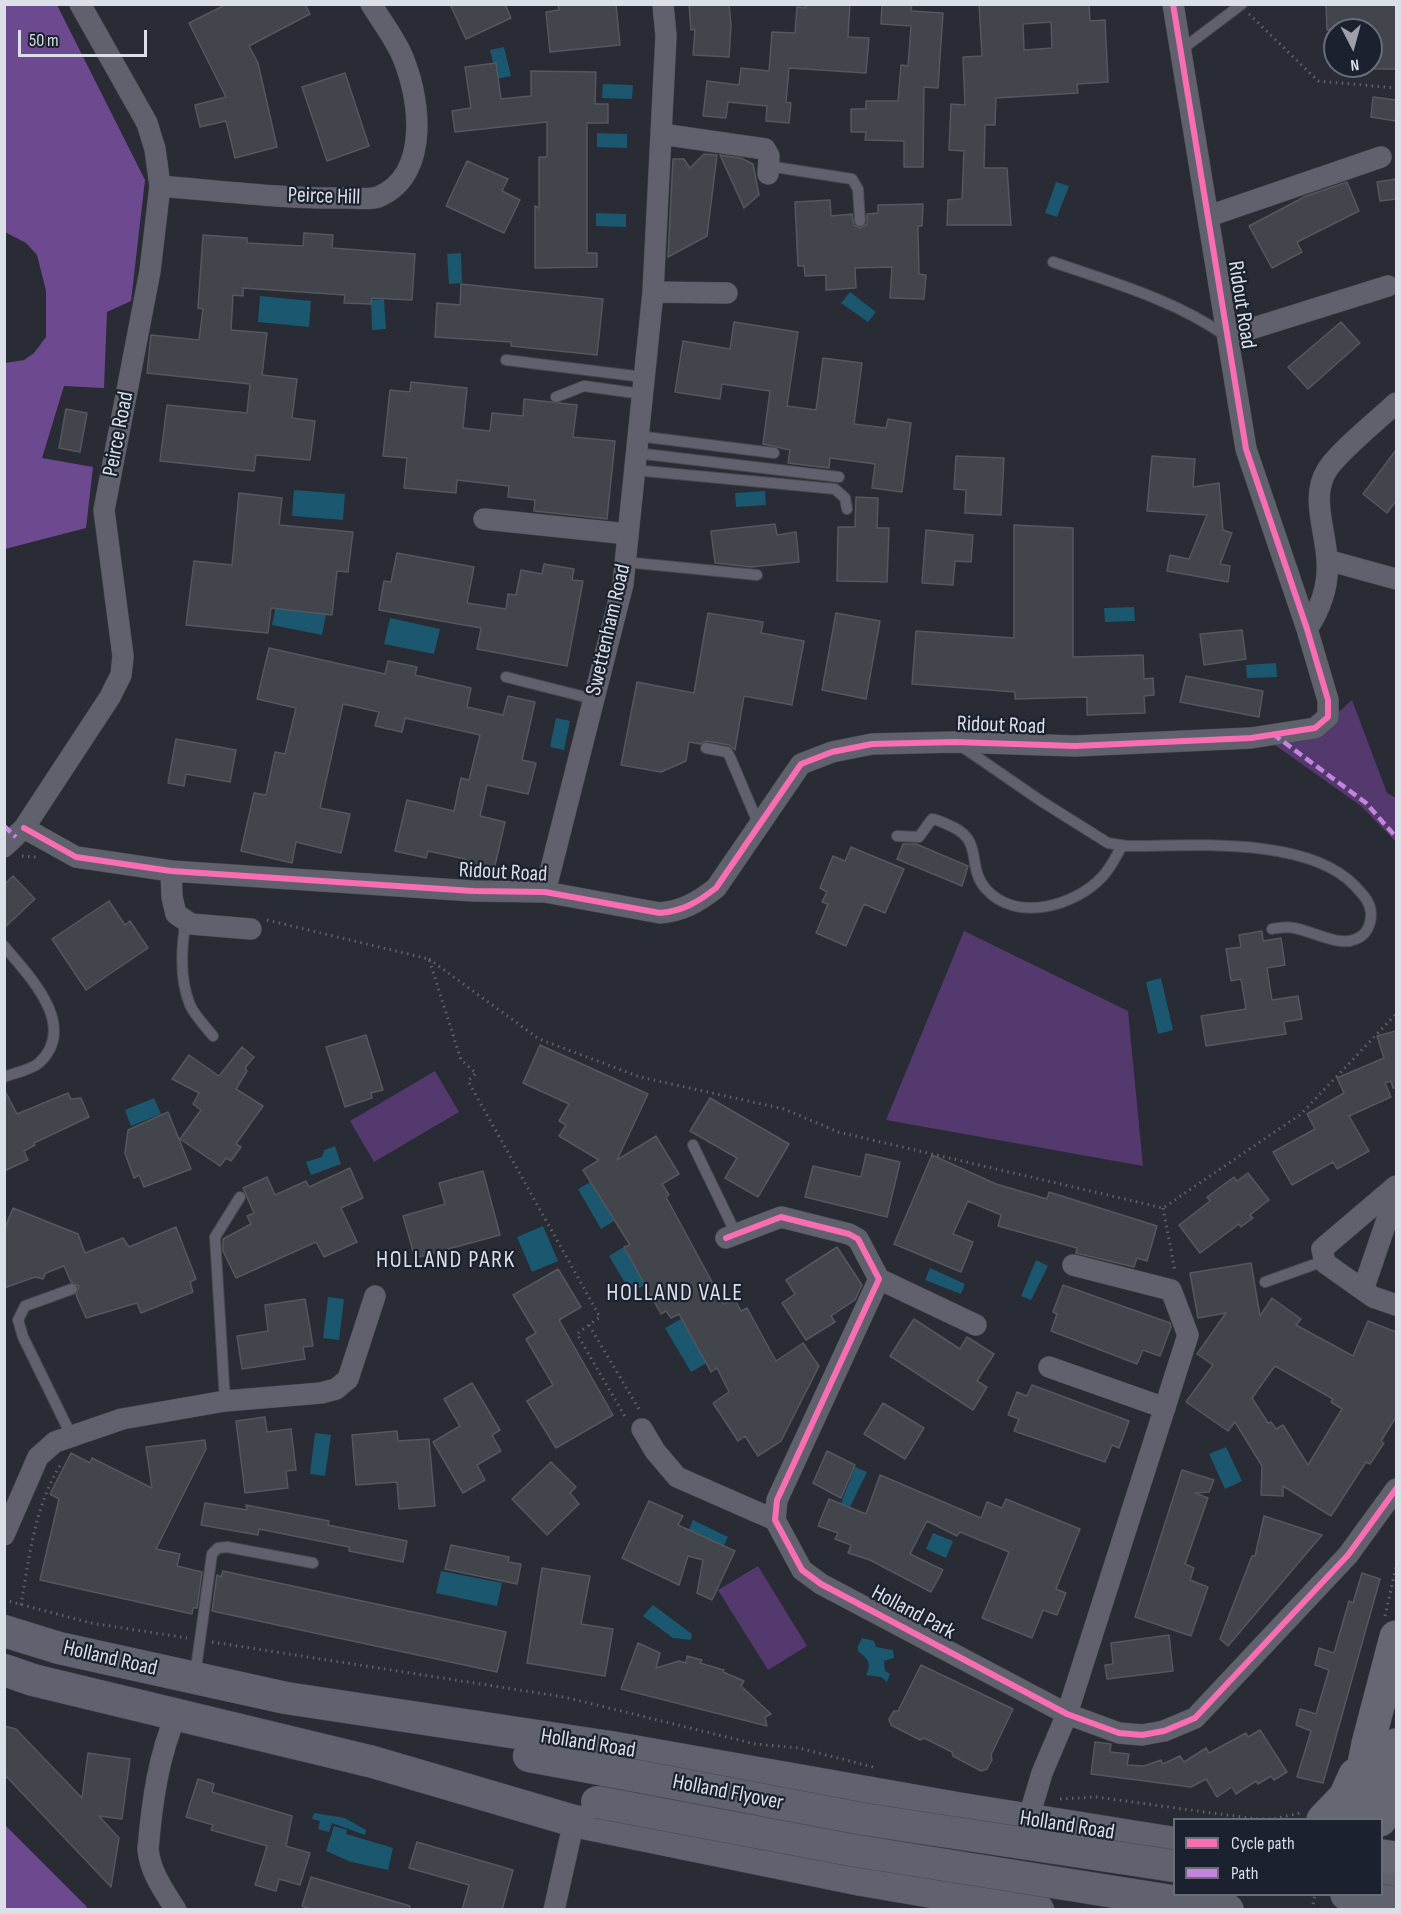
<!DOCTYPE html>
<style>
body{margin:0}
#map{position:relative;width:1401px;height:1914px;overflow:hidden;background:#292c34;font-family:"Sofia Sans Condensed",sans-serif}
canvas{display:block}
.frame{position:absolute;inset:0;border:6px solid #dbdfe8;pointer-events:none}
.legend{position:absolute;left:1173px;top:1818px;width:210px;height:78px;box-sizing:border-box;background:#1b212e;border:2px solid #686d78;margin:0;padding:8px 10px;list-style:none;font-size:18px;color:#dbdfe8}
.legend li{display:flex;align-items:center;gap:12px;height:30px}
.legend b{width:30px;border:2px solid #686d78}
.north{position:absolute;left:1323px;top:18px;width:60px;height:60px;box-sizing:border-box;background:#1b212e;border:2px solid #686d78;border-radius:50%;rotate:174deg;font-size:16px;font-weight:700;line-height:24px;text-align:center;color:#dbdfe8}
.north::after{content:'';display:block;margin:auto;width:21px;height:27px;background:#9da0a9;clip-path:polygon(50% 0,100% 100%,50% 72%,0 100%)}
.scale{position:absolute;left:18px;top:30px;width:129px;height:27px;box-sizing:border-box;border:3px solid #dbdfe8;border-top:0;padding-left:8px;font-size:18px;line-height:21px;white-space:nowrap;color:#dbdfe8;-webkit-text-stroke:4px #1b212e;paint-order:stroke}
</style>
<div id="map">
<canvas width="1401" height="1914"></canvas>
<div class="frame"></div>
<ul class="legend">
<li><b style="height:8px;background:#f96db3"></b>Cycle path</li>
<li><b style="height:8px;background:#c483df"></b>Path</li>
</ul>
<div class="north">N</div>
<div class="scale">50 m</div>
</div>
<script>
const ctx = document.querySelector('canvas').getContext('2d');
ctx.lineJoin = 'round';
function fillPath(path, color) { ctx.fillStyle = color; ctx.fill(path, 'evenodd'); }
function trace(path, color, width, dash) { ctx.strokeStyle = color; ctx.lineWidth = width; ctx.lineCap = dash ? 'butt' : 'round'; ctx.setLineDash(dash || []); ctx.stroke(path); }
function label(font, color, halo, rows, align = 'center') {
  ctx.font = font + ' "Sofia Sans Condensed",sans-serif'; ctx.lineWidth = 4.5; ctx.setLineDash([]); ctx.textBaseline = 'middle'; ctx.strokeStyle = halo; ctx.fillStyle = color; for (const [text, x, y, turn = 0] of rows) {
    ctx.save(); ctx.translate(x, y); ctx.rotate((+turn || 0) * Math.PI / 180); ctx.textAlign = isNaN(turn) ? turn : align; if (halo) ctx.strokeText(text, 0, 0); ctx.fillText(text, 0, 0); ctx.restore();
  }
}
const green = new Path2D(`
 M1352,700L1387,793L1396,798V842L1361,806L1268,740L1318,731Z
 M964,931L1128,1011L1143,1166L886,1120Z
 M435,1071L459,1112L374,1162L350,1121Z
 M758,1566L807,1646L768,1670L718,1590Z`);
const forest = new Path2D(`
 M5,4L57,5L145,180L131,301L107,312L104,388L64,386L42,458L93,467L86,528L5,549V363L24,360L34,353L46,337V291L37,255L26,243L5,232Z
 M5,1825L85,1905L88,1909H5Z`);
const water = new Path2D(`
 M504,47L511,76L497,79L490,50Z
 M603,84L633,85L632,99L602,98Z
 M597,133L627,134V148L597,147Z
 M1056,182L1069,186L1057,217L1045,213Z
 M596,213L626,214V227L596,226Z
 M461,253L462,283L449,284L447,254Z
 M850,292L876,312L868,322L841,303Z
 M260,296L311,301L309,327L258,322Z
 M384,299L386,329L372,330L371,300Z
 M294,490L345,494L343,520L292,516Z
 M765,491L766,505L736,507L735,493Z
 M277,600L327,610L322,635L272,625Z
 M1134,607L1135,621L1105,622L1104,608Z
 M390,618L440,629L434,654L384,644Z
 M1276,663L1277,677L1247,678L1246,665Z
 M556,718L570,721L564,750L550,747Z
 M1161,978L1173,1030L1158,1034L1146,982Z
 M154,1098L161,1114L131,1126L125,1110Z
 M335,1146L341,1164L311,1175L306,1162L322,1157L324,1150Z
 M590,1182L614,1221L601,1229L578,1189Z
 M543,1226L558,1261L532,1272L517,1237Z
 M624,1247L645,1285L631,1293L609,1256Z
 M1036,1260L1048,1266L1031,1300L1021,1296Z
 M930,1268L965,1284L961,1294L925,1280Z
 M328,1297L344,1299L339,1340L323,1338Z
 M681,1319L707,1363L691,1372L665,1328Z
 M315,1433L331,1435L325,1476L310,1474Z
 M1226,1447L1242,1481L1225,1489L1209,1454Z
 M855,1467L867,1472L850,1507L841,1503Z
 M693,1520L728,1537L723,1547L688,1532Z
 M933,1533L953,1541L946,1558L926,1549Z
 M441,1571L502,1583L497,1606L436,1593Z
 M653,1605L692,1634L691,1640L673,1638L643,1616Z
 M862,1638L874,1641L876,1647L893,1650L894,1658L884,1661L885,1671L890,1674L887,1682L881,1677L866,1675C872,1663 868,1659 858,1651V1646Z
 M314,1813L345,1818L366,1830L365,1835L332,1823L329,1832L318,1829L320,1821L312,1819Z
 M334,1826L347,1830L346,1834L393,1848L388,1870L351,1862L326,1851Z`);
const building = new Path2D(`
 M227,4H305L310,14L249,46L258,63L277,147L235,158L226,121L200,127L195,105L226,97L189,23Z
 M450,4H505L511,18L466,39Z
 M558,4H616L620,45L550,52L546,12L559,10Z
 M689,4H729L731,25L729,57L693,55L695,29L691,30Z
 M805,4H850L848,37L869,38L866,73L789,68L786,102L791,103L789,123L766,121L767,106L728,102L726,118L703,116L707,81L739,85L741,68L769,71L772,32L795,33L797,7L805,8Z
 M882,4H912L911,11L943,13L938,88L924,87L923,167H904V141L865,140L866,132H851V109H866V101H898L901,65L908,66L911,26L881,24Z
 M979,4H1089L1090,21L1105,20L1108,82L1077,84L1078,93L996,98L995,125H985L984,168H1007L1011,225H947L948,200L962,199L964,151L949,150L951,104L965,105L963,57L982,56ZM1051,22L1052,48L1024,50L1023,24Z
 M1326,4H1396V69H1371V30H1327Z
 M496,63L501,99L531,96V71L596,72L595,104H608V123H587V253H597V267L535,268V206L539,208V157H547V122L455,132L452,111L471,108L465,67Z
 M345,73L369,146L327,161L302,87Z
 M1373,97L1396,100V121L1371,117Z
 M704,154L717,155L707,236L668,257L673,159H684L690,168Z
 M720,155L741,158L753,164L759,195L744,208Z
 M467,161L508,179L502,191L520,200L504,233L446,206Z
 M1396,179V199L1380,201L1377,182Z
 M1347,182L1359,211L1297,242L1302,252L1272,268L1249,226L1306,196Z
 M830,200L831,216L852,214L854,225L860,228L867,224V214L878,213V205L923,204L922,226H918V230L919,274L926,275L924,299L890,298L892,267L855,268L856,288L826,290V275L805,276L804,266H798L795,202Z
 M304,233L333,235L332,248L415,254L412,300L372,298L371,304L344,303L345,295L243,288V296L233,295L231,330L267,333L262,375L297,379L292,418L315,421L310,460L256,455L254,471L160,461L167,405L247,413L250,384L147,373L151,335L199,340L203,309L198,308L203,235L247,238V243L303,246Z
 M461,284L603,299L597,355L511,346V342L435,337L437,303L460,305Z
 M734,322L798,332L787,406L816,410L823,358L862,363L854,424L886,428L888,419L911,423L902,492L872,488L875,464L830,458L829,468L788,463L790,450L763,444L770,391L722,384L720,399L675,392L683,341L730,349Z
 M1341,322L1360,343L1308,389L1288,367Z
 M411,382L467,388L463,428L490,431L492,413L523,416L524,399L577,405L573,437L615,441L607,519L534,511L535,500L508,497L509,486L457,480L456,493L404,488L407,458L383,456L390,390L410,392Z
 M66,409L87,413L80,452L59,448Z
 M1396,450V501L1387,513L1363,494Z
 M956,456L1004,458L1001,515L965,513L966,490L954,489Z
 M1152,456L1195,459L1193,487L1219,483L1223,530L1232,533L1220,564L1230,566L1228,582L1167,571L1170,555L1189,559L1207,515L1147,511Z
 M239,493L282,498L279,525L353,532L348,572L337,571L332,615L271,608L268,633L186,625L194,561L232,565Z
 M856,497L878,498L877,528H889L887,582L837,581L838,527H855Z
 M775,524L777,535L796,532L799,562L751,567L715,563L711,531Z
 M1014,525L1073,528V657L1143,655L1144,679L1153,678L1154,695L1144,696L1145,713L1087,715V697L1015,699V692L912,684L916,631L1014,638Z
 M926,530L973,535L971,562L955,561L953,585L922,583Z
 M397,553L474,567L467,603L506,609L508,594L516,595L521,570L542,574L544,564L574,569L572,580L583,581L567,666L477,649L481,628L379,610L384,581L391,582Z
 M708,613L763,622L761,633L804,641L792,705L744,696L735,750L729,745L707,741L700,744L689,742L686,761L661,772L621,765L637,682L694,693Z
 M836,613L880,621L866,699L822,690Z
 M1242,630L1246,659L1204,665L1200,634Z
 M269,648L385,674L388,661L417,667L415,675L471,688L467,707L503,715L508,696L535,702L522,760L536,763L528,794L487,785L480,816L505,822L493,874L463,867L465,859L428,851L426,858L395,851L407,800L454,811L461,778L469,780L480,735L405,718L402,732L375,726L379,712L343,704L320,808L350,814L341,853L296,842L292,863L241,851L254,793L266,795L275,752L285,754L296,708L257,699Z
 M1186,676L1263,691L1259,717L1180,702Z
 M176,739L236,750L230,782L186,774L184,786L168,783Z
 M903,844H916L968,866L962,886L897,859Z
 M851,847L904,869L885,913L864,904L846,946L816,933L828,904L822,902L827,892L820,888L833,856L845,861Z
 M13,876L35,899L4,928V885Z
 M109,901L125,925L130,921L148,948L86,990L52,939Z
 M1262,931L1263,941L1281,938L1285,965L1267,968L1272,1000L1298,996L1302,1019L1284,1022L1286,1034L1206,1046L1201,1016L1246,1009L1241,979L1231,981L1226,949L1241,947L1239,935Z
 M1396,1031V1088H1393L1391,1081L1385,1083L1391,1097L1349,1116L1369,1151L1337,1169L1333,1162L1292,1185L1273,1152L1315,1129L1307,1114L1344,1093L1337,1078L1384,1058L1377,1036Z
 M366,1035L383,1090L371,1093L372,1098L345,1107L326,1047Z
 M540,1045L648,1094L617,1160L656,1136L679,1174L662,1184L669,1195L666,1197L724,1304L734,1298L741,1311L747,1308L776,1361L803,1343L819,1366L781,1441L758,1456L745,1436L738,1441L713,1403L729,1392L717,1368L711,1372L679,1314L671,1318L666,1311L661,1314L624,1247L630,1245L583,1170L599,1160L559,1136L566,1125L559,1121L569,1104L523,1083Z
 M242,1047L254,1057L245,1068L247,1071L236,1089L263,1106L236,1144L241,1147L231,1161L226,1158L220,1166L180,1139L201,1110L193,1104L199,1093L172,1079L189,1055L219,1076Z
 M4,1089L17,1114L68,1093L71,1099L81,1098L89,1117L34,1143L35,1145L24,1151L28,1160L4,1171Z
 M710,1098L789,1144L758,1197L725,1178L737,1158L690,1131Z
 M168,1112L191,1169L144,1187L139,1175L134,1178L125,1153L128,1130Z
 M866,1154L900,1162L887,1217L805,1197L813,1166L861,1177Z
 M932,1155L996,1184L1047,1199L1049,1192L1157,1226L1147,1261L1137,1258L1134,1267L1076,1253L1077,1248L998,1226L1001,1215L968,1201L953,1234L973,1242L961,1272L894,1244Z
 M350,1168L363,1198L341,1208L357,1242L324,1257L316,1242L236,1278L223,1251V1239L251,1224L247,1216L254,1213L243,1188L267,1177L275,1195L306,1181L309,1187Z
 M483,1171L500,1235L415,1258L403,1216L445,1204L439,1183Z
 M1248,1173L1269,1200L1250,1215L1253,1218L1241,1227L1239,1224L1200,1253L1179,1225L1210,1201L1207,1197L1234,1177L1237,1181Z
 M13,1208L78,1234L85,1253L123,1238L129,1247L176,1227L196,1279L190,1282L193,1292L141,1313L137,1303L86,1318L76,1295L79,1286L71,1282L64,1266L46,1273L43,1279L35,1277L4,1288V1230Z
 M837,1247L862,1285L855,1300L831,1316L835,1322L806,1340L782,1303L795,1294L786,1280Z
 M1251,1263L1260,1316L1272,1298L1301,1319L1296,1325L1353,1356L1368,1321L1396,1332V1417L1381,1441L1384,1443L1370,1464L1366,1462L1331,1516L1283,1486V1496L1261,1495L1262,1466L1235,1422L1228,1431L1186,1402L1213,1365L1197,1354L1226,1313L1198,1318L1190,1273ZM1275,1366L1333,1399L1331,1402L1342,1409L1308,1465L1283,1425L1276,1429L1271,1422L1268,1423L1252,1398Z
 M558,1269L581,1307L559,1320L613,1415L556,1448L527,1401L553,1385L526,1339L536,1333L513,1295Z
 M1063,1285L1170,1323L1171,1327L1160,1356L1143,1350L1137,1364L1051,1331L1057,1314L1053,1312Z
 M305,1299L313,1346L303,1347L305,1359L242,1369L237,1336L268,1331L265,1305Z
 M914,1319L960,1349L967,1337L994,1354L977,1381L987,1387L973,1410L890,1356Z
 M472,1383L500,1430L492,1435L501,1451L477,1465L485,1480L463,1493L433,1442L460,1426L444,1399Z
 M1032,1385L1129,1421L1119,1448L1112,1445L1105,1462L1014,1431L1019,1419L1008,1415L1017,1392L1027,1396Z
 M883,1403L924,1428L905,1459L864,1434Z
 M265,1417L267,1432L291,1429L296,1470L286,1471L288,1488L245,1493L236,1421Z
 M397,1431L398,1441L429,1439L435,1506L399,1509L397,1482L356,1485L352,1435Z
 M205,1440L206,1449L156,1549L180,1554L177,1566L202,1572L197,1608H193L192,1614L40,1580L59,1499L50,1494L71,1453L90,1463L92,1458L152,1488L146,1447Z
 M827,1451L855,1465L841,1498L813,1483Z
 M551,1462L576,1487L570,1493L579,1504L547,1535L512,1499Z
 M1182,1470L1214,1480L1209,1492L1195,1493L1208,1498L1185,1564L1194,1568L1190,1580L1208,1587L1191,1636L1135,1617Z
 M880,1475L981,1518L987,1502L1002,1508L1006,1499L1080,1529L1056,1589L1066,1593L1057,1615L1043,1610L1032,1638L982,1618L1009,1552L960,1532L957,1536L927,1521L910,1554L943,1570L931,1592L870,1560L848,1553L851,1545L835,1539L838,1533L818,1526L829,1499L866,1514Z
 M649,1501L683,1516L678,1525L735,1551L712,1600L697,1593L703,1560L688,1556L679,1585L622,1558Z
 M205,1503L247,1510L246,1505L329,1521L328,1525L407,1541L403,1562L349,1551V1547L259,1529L258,1535L201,1525Z
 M1264,1516L1322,1535L1228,1646L1220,1639L1252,1556H1255Z
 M451,1545L509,1557L508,1562L521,1564L517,1584L445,1569Z
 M542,1568L590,1576L581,1624L613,1629L605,1676L527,1663Z
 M223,1571L506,1632L497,1672L212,1611L217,1575L221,1577Z
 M1362,1573L1380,1579L1323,1783L1297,1777L1311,1731L1296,1725L1300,1709L1316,1714L1329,1670L1315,1665L1319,1648L1334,1653L1349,1601L1353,1603Z
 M1169,1635L1173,1671L1107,1679L1105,1665L1113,1664L1111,1643Z
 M638,1643L660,1653L656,1668L679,1661L686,1663L687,1656L702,1660L700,1663L724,1670L723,1672L744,1681L741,1686L771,1714L765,1717L767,1726L621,1689Z
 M921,1665L1013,1709L991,1755L992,1760L987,1769L981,1771L953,1756L952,1752L924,1738L920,1740L891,1725L889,1719L894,1711H898Z
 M4,1726L16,1729L82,1798L88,1753L130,1759L122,1819L99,1816L119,1838L111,1887L4,1774Z
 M1260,1730L1287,1772L1274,1780L1271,1776L1258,1784L1256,1781L1236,1794L1232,1787L1217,1797L1206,1779L1191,1787L1091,1774L1095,1742L1111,1744L1110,1752L1129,1754L1127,1765L1144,1766L1161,1760L1163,1764L1180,1756L1184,1762L1206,1748L1209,1753L1246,1733L1248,1737Z
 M198,1779L214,1784L212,1792L292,1816L286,1846L310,1853L300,1885L279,1879L276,1891L255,1885L267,1846L211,1830L213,1825L186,1817Z
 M417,1842L513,1870L502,1910H462L469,1885L409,1868Z
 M311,1877L410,1906L409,1910H313L302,1906Z`);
const path = new Path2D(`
 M1249,14L1318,81L1396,88
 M22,856L36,857
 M267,920L429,959L461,1060L476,1073L468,1081L600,1317L577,1334L627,1420
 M429,959L539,1039L640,1077L784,1109L838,1132L1163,1208L1301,1114L1396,1014
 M1163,1208L1175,1271
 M589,1325L640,1411
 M4,1600L91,1623L187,1638
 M21,1605C29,1558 35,1505 61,1464
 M1385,1616L1396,1567
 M212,1642L564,1697L755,1744L799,1748L873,1767
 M1060,1799L1096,1797L1256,1819H1274L1300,1813
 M1312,1910L1315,1894`);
const lane = new Path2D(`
 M1181,50L1242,4
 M768,166L852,179L858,189L860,221
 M1053,262C1111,282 1175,300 1226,336
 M506,360L643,377
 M556,397L584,386L642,394
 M638,436L774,453
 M636,453L839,477
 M634,470L835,489L845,498L847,509
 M625,562L757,575
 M506,677L593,699
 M961,746L1041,801L1108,843L1127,846C1191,846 1308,836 1355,886C1363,895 1370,901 1371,913C1371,924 1367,935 1356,939C1339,947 1312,931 1294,928C1287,926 1279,928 1272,929
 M706,748L727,752L730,757L758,823
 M897,836L919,837L932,819C939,820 946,824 953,827C984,842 966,867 986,889C1016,923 1075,906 1102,877C1111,868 1116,856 1122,846
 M186,920C181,948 179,978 190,1005C195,1016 206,1027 213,1036
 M4,946C29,976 79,1026 39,1063C31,1070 14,1073 4,1077
 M693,1145L736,1234
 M1265,1282L1324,1261
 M225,1401L215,1237L240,1197
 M72,1437L23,1337L18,1320L25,1306L72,1289
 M195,1675L212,1554L218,1548L227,1547L313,1563`);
const street = new Path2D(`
 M661,134L765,149L769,156L768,174
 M160,186C222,191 285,199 346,198C356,198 369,200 378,197C432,175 420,93 400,51C392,35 381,20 371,4
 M1209,216L1381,157
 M653,292L727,293
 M1228,336L1388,286
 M484,519L628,534
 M1327,560L1396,579
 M1307,629C1321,608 1329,585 1327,560C1326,531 1310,497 1327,470C1338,452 1379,419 1396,403
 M24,828L76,857L171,871L473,891L545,892L660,913C683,911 698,902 716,888L801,764L832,752L872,744L955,742L1075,746L1251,738L1315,728L1328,717V700L1307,629L1246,449L1173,4
 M4,847L24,828L110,697L121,675L123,656L104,510L150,271L160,186L155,149L147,123L80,4
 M171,871L172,897L176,914L191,924L251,929
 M545,892L623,584L653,292L666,36L663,4
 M1396,1186L1322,1249L1325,1263L1373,1297L1396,1305
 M726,1238L781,1217L849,1234L858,1239L879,1279L777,1500L775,1520L802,1570L821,1584L1067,1714L1119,1733L1142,1735L1164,1731L1195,1718L1348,1555L1396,1489
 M879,1279L976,1325
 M1363,1290L1396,1193
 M1049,1367L1165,1408
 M642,1429L655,1451L677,1477L775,1520
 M4,1535L38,1457L55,1442L122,1419L225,1401L321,1393L336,1389L348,1379L375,1296
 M1028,1820L1042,1773L1067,1714L1188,1335L1171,1290L1073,1265
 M176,1910C164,1891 150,1872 148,1849C152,1803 158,1756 177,1713
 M554,1910L574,1821`);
const primary = new Path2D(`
 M4,1631L59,1648L286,1698L610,1747L962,1809L1174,1843
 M4,1670L33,1680L373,1762L574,1821L862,1880L1038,1910
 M529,1756L605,1770
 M1382,1873L1396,1876`);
const highway = new Path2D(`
 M1323,1820L1345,1797L1355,1775
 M1353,1820L1368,1744L1396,1637
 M1380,1820L1396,1745
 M1382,1856L1396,1858`);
const primaryBridge = new Path2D(`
 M605,1770L863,1819L1174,1866
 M597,1802L851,1850L1228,1910
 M1346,1894L1396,1903`);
const quiet = new Path2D(`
 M1273,734L1366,803L1396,837
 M4,826L16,837`);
const cycleway = new Path2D(`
 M24,828L76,857L171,871L473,891L545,892L660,913C683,911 698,902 716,888L801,764L832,752L872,744L955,742L1075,746L1251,738L1315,728L1328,717V700L1307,629L1246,449L1173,4
 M726,1238L781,1217L849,1234L858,1239L879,1279L777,1500L775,1520L802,1570L821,1584L1067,1714L1119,1733L1142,1735L1164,1731L1195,1718L1348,1555L1396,1489`);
const streetNames = [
 ["Peirce Hill",324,197,2],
 ["Ridout Road",1241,305,81],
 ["Peirce Road",119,434,-79],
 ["Swettenham Road",609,630,-77],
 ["Ridout Road",1001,726,2],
 ["Ridout Road",503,873,3],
 ["Holland Park",913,1613,28],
 ["Holland Road",110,1659,13],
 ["Holland Road",588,1744,9],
 ["Holland Flyover",728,1793,11],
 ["Holland Road",1067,1826,9]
];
const neighbourhoodNames = [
 ["HOLLAND PARK",446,1261],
 ["HOLLAND VALE",675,1294]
];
fillPath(green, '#53396d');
fillPath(forest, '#6d498f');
fillPath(water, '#1b576f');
fillPath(building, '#42464c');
trace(building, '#54585e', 1.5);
trace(lane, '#464950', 12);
trace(street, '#464950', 22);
trace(primary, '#464950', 33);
trace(highway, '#464950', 34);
trace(path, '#60616a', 3, [1.5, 4.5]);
trace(lane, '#60616c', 10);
trace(street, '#60616c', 21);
trace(primary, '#606270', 32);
trace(highway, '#656772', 33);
trace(primaryBridge, '#464950', 33, []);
trace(primaryBridge, '#606270', 32);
trace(quiet, '#c483df', 4.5, [9, 4.5]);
trace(cycleway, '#f96db3', 6);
label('22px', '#dbdfe8', '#1b212e', streetNames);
ctx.letterSpacing = '1.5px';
label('24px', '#dbdfe8', '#1b212e', neighbourhoodNames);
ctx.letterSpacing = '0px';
</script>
